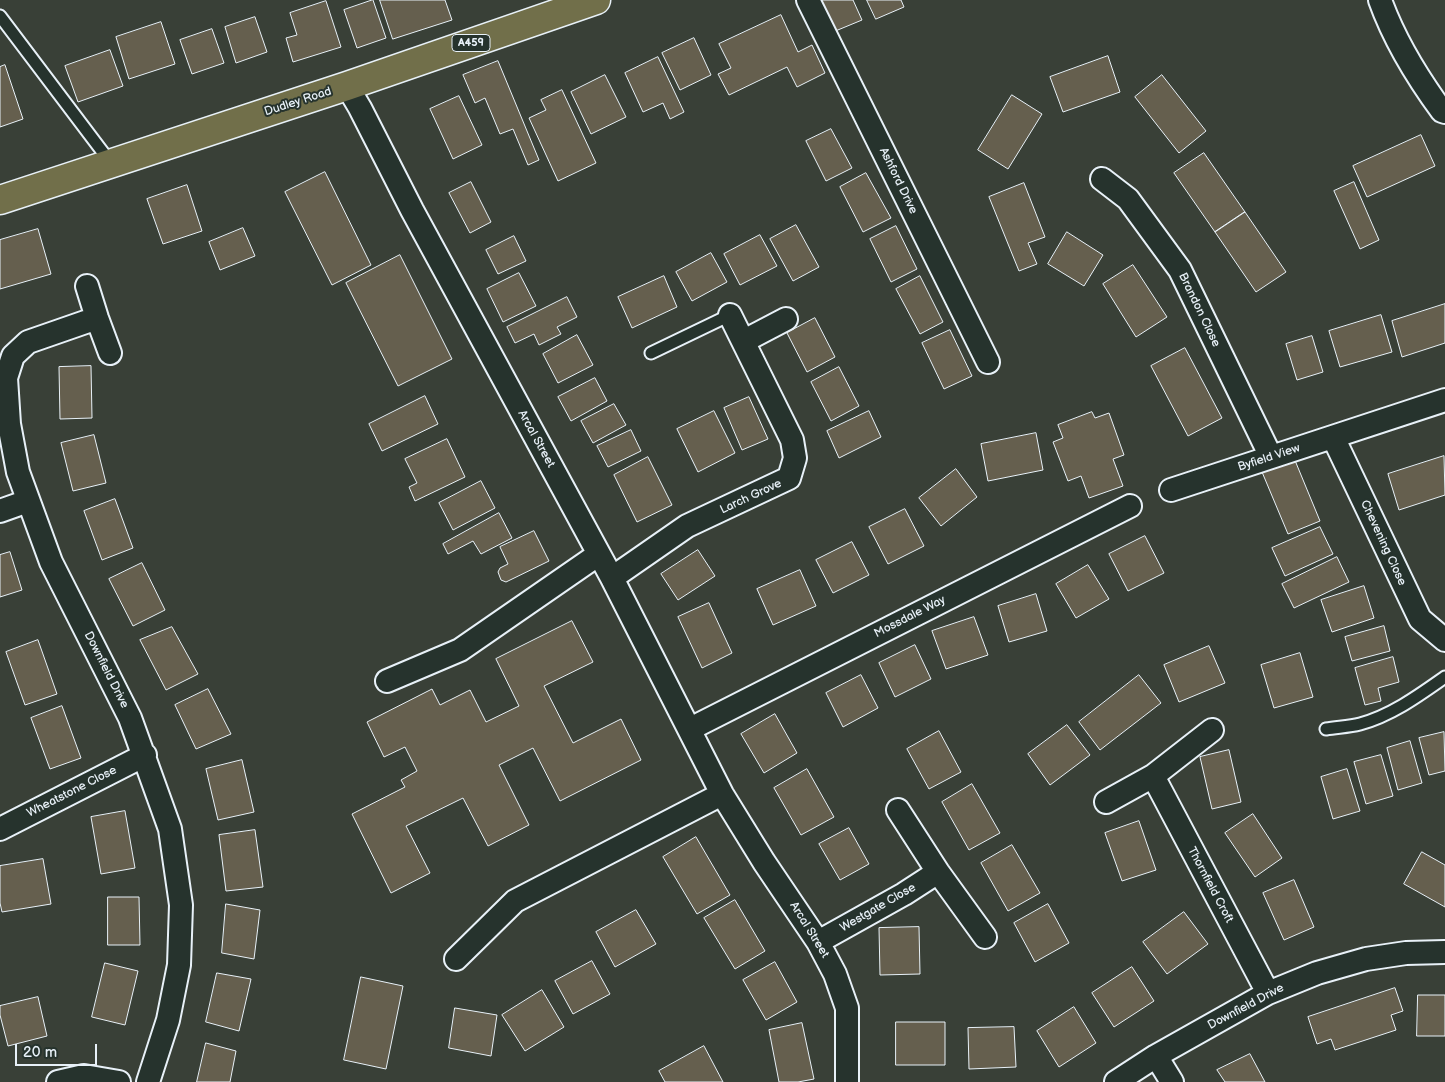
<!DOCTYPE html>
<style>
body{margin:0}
#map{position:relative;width:1445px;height:1082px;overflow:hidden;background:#394037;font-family:"Balsamiq Sans",sans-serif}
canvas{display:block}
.scale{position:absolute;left:15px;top:1044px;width:82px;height:22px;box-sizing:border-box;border:2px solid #e8f1f8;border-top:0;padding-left:6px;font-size:15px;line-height:18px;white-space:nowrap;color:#e8f1f8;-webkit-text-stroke:4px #26332d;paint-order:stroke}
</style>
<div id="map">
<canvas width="1445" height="1082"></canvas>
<div class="scale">20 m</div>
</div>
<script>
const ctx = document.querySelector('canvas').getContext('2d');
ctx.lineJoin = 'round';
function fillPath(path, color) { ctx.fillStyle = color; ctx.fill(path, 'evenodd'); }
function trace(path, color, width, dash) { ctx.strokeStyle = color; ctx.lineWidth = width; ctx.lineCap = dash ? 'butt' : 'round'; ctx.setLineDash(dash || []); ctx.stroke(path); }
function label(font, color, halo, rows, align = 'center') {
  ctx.font = font + ' "Balsamiq Sans",sans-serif'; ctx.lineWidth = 4; ctx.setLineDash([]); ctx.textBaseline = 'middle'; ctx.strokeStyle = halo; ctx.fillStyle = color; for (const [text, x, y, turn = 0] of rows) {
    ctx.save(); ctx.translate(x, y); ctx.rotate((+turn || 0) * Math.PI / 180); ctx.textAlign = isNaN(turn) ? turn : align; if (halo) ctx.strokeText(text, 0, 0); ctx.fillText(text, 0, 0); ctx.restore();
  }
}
const building = new Path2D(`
 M373,0L386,38L357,48L344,10Z
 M380,0H445L452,20L393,39Z
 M819,0H853L862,20L833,32Z
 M867,0H901L904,7L876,19Z
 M326,1L341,47L293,62L286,38L297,35L290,13Z
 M781,15L798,52L812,45L825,73L797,87L787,67L729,95L718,74L731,68L719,44Z
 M255,17L267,52L236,63L225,27Z
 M161,22L175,64L129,79L116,37Z
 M212,29L224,63L192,74L180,40Z
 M694,38L711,75L680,90L662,53Z
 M110,50L123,86L78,102L65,66Z
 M1108,56L1120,92L1063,112L1050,77Z
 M658,57L684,112L670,119L663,103L643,112L625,73Z
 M498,61L539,160L528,165L513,129L500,134L485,98L475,103L463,75Z
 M5,65L23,119L0,127V67Z
 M605,75L626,117L591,134L571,92Z
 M1162,75L1206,131L1179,153L1135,97Z
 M562,90L596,163L558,181L529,118L546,110L541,100Z
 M1012,95L1042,114L1008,169L978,150Z
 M459,96L482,145L453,159L430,109Z
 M831,129L852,168L826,181L806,141Z
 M1421,135L1435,166L1367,197L1353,166Z
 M1204,153L1245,212L1215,232L1174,173Z
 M325,172L371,265L332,285L285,192Z
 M866,173L891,218L863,232L840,187Z
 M471,182L491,222L470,233L449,193Z
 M1354,182L1379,240L1360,249L1334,191Z
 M1024,183L1045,237L1028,243L1037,264L1019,271L989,197Z
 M187,185L202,231L163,244L147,199Z
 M1245,212L1286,272L1256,292L1215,232Z
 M796,225L819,267L793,281L770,239Z
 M896,226L917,269L891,282L870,239Z
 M243,228L255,256L220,270L209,242Z
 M38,229L51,274L0,289V240Z
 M1067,232L1103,255L1084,286L1048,264Z
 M760,235L777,266L740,285L724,254Z
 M514,236L526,261L498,274L486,250Z
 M711,253L727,282L692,301L676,272Z
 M400,255L452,359L398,386L346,283Z
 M1133,265L1167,317L1136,337L1103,284Z
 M519,273L536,306L503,322L487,289Z
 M664,276L677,307L632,328L618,297Z
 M920,276L943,322L920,334L896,289Z
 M567,297L577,317L557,327L561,334L539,345L534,334L515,343L507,327Z
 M1445,304V343L1402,357L1392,321Z
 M1381,315L1392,352L1340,367L1329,331Z
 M815,318L835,357L807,372L787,333Z
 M950,330L972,376L944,389L922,343Z
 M577,335L593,365L558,383L543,354Z
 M1312,336L1323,372L1297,380L1286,344Z
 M1185,348L1222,418L1188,436L1151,366Z
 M91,366L92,418L60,419L59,367Z
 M839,367L859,406L831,421L811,382Z
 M595,378L607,401L571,421L558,397Z
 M425,396L438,424L382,451L369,424Z
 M749,397L768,439L742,450L724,408Z
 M614,404L626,425L593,443L581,421Z
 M714,411L735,453L698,472L677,429Z
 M869,411L881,437L839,458L827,431Z
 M1092,412L1095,418L1109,413L1124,455L1113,459L1123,486L1089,498L1081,476L1068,481L1053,442L1063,438L1058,425Z
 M631,430L641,451L608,467L597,446Z
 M1036,433L1043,470L988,481L981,444Z
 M94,435L106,483L73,491L61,443Z
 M447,439L465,477L415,501L409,487L417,483L405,459Z
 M1444,456L1445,495L1399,510L1388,474Z
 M648,457L672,505L637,522L614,475Z
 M1294,458L1320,521L1288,534L1262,472Z
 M956,469L977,497L941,526L919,498Z
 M481,481L495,508L453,530L439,503Z
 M115,499L133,548L102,560L84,511Z
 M905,509L924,546L888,564L869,527Z
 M499,513L512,538L481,554L473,541L448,554L443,544Z
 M1320,527L1333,554L1285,576L1272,548Z
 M534,531L549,561L506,582L501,580L498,572L500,568L508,564L500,547Z
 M1145,536L1164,573L1128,591L1109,554Z
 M852,542L869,575L833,593L816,560Z
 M698,550L715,576L678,600L661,574Z
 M10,552L22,590L0,597V555Z
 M1337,557L1349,582L1294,608L1282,584Z
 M142,563L165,610L133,626L109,579Z
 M1088,565L1109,599L1076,618L1056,584Z
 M800,570L816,606L773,625L757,589Z
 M1364,586L1374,618L1332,632L1321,600Z
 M1036,594L1047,631L1009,642L998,606Z
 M709,603L732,653L702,668L678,617Z
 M974,617L988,655L946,669L932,631Z
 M572,621L593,662L544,686L573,743L621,719L641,760L560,801L533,748L499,765L529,825L488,846L463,798L406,826L430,873L391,893L352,814L405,787L401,780L417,771L405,747L384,757L367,722L432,689L440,705L470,690L486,722L519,706L496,659Z
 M1384,626L1390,651L1352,661L1345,637Z
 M172,627L198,674L166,690L140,640Z
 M38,640L57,694L25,705L6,652Z
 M915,645L931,679L895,697L879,663Z
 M1209,646L1225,683L1179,702L1164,665Z
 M1300,653L1313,697L1274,708L1261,665Z
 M1393,657L1399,682L1378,688L1381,701L1365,705L1355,668Z
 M861,675L878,708L843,727L826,693Z
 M1139,675L1161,703L1100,750L1079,722Z
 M208,689L231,734L196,749L175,705Z
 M62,706L81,758L50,769L31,718Z
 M775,714L797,753L764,773L741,734Z
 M1067,725L1090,755L1050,785L1028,754Z
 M939,731L961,772L929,789L907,749Z
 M1444,732L1445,771L1429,775L1419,738Z
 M1410,741L1422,783L1398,790L1387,748Z
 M1229,750L1241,802L1212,809L1200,757Z
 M1381,755L1393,796L1366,804L1354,762Z
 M242,760L254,812L218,820L206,769Z
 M807,769L834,817L801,835L774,788Z
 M1347,769L1360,811L1333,819L1321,777Z
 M972,784L1000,833L969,850L942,802Z
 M125,811L135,868L101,874L91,817Z
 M1253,814L1282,858L1255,877L1225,833Z
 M1139,821L1156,870L1122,881L1105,833Z
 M849,828L869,864L840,880L819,844Z
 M255,830L263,887L226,891L219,835Z
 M696,837L730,895L697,914L663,857Z
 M1012,845L1040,893L1008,911L981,863Z
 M1422,852L1445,865V907L1404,884Z
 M43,859L51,904L2,912L0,903V866Z
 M1294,880L1314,927L1284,940L1263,893Z
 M108,897H139L140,945H108Z
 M735,900L765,951L735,969L704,918Z
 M226,904L260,910L254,959L222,953Z
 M1048,904L1069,943L1035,962L1014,923Z
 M636,910L656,944L615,967L596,932Z
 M1184,912L1208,944L1167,974L1143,942Z
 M919,927L920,974L880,975L879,928Z
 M592,961L610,994L573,1014L555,981Z
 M775,962L797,1002L766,1020L743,980Z
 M105,963L138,971L125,1025L92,1017Z
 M1132,967L1154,1001L1114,1027L1092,993Z
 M217,973L251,979L239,1031L206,1022Z
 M361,977L403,986L386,1069L344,1060Z
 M1395,988L1403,1011L1391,1015L1396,1030L1335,1050L1331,1039L1317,1044L1308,1017Z
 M542,990L564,1027L525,1051L502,1015Z
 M1418,995H1445V1036H1417Z
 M38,997L47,1036L8,1046L0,1015V1006Z
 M1074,1007L1096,1043L1059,1067L1037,1031Z
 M455,1008L497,1015L491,1056L449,1048Z
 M896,1022H945V1065H896Z
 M802,1023L814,1079L798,1082H779L769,1030Z
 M1014,1027L1016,1067L969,1069L968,1028Z
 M206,1043L236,1051L230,1082H197Z
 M704,1046L723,1082H665L659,1071Z
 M1250,1054L1265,1082H1225L1217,1070Z`);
const service = new Path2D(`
 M0,16L111,163
 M651,353L730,315
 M1326,729C1337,727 1349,727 1360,724C1392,715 1418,696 1445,677`);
const minor = new Path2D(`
 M808,0L988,362
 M1380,0C1394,39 1417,77 1442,111L1445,112
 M347,86L360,108L412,210L612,578L722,794L764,862L818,942L835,974L847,1008V1082
 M1102,179L1128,199L1180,270L1271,457
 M87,286L97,318L110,353
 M97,318L28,342L13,356L6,378L9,424L18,472L51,562L130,718L170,829L181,905L179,965L168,1020L148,1082
 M744,341L786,319
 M1333,437L1420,619L1445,640
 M1171,490L1445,400
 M0,511L28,501
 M612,578L687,526L789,478L795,458L792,440L730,315
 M387,681L460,650L599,554
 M690,729L1130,506
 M1153,776L1268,993
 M1106,802L1153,776L1212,730
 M898,810L938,872L985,937
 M0,829L145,755
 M818,942L904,894L938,872
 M456,959L515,901L722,794
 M1156,1056L1172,1082
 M58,1082L84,1076L119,1082
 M1116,1082L1156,1056L1268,993L1317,973L1366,959L1406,953L1445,952`);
const primary = new Path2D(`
 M0,200L347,86L596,0`);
const shields = [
 [471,43,38]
];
const shieldNames = [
 ["A459",471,43]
];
const streetNames = [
 ["Dudley Road",298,102,-18],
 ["Ashford Drive",898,181,64],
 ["Brandon Close",1199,310,64],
 ["Arcal Street",536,439,61],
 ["Byfield View",1269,458,-18],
 ["Larch Grove",751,497,-25],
 ["Chevening Close",1383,543,65],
 ["Mossdale Way",910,617,-27],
 ["Downfield Drive",106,670,63],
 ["Wheatstone Close",72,792,-27],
 ["Thornfield Croft",1210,885,62],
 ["Westgate Close",878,908,-30],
 ["Arcal Street",809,930,58],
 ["Downfield Drive",1246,1007,-28]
];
fillPath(building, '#655f4e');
trace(building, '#e8f1f8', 1);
trace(service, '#e8f1f8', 15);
trace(minor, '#e8f1f8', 26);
trace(primary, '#e8f1f8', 31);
trace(service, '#26332d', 11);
trace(minor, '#26332d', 22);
trace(primary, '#716f4a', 28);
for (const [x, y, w] of shields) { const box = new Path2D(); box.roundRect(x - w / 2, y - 8.5, w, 17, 4); ctx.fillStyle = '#26332d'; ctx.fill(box); trace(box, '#e8f1f8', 1); }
label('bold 11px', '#e8f1f8', null, shieldNames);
label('12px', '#e8f1f8', '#26332d', streetNames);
</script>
